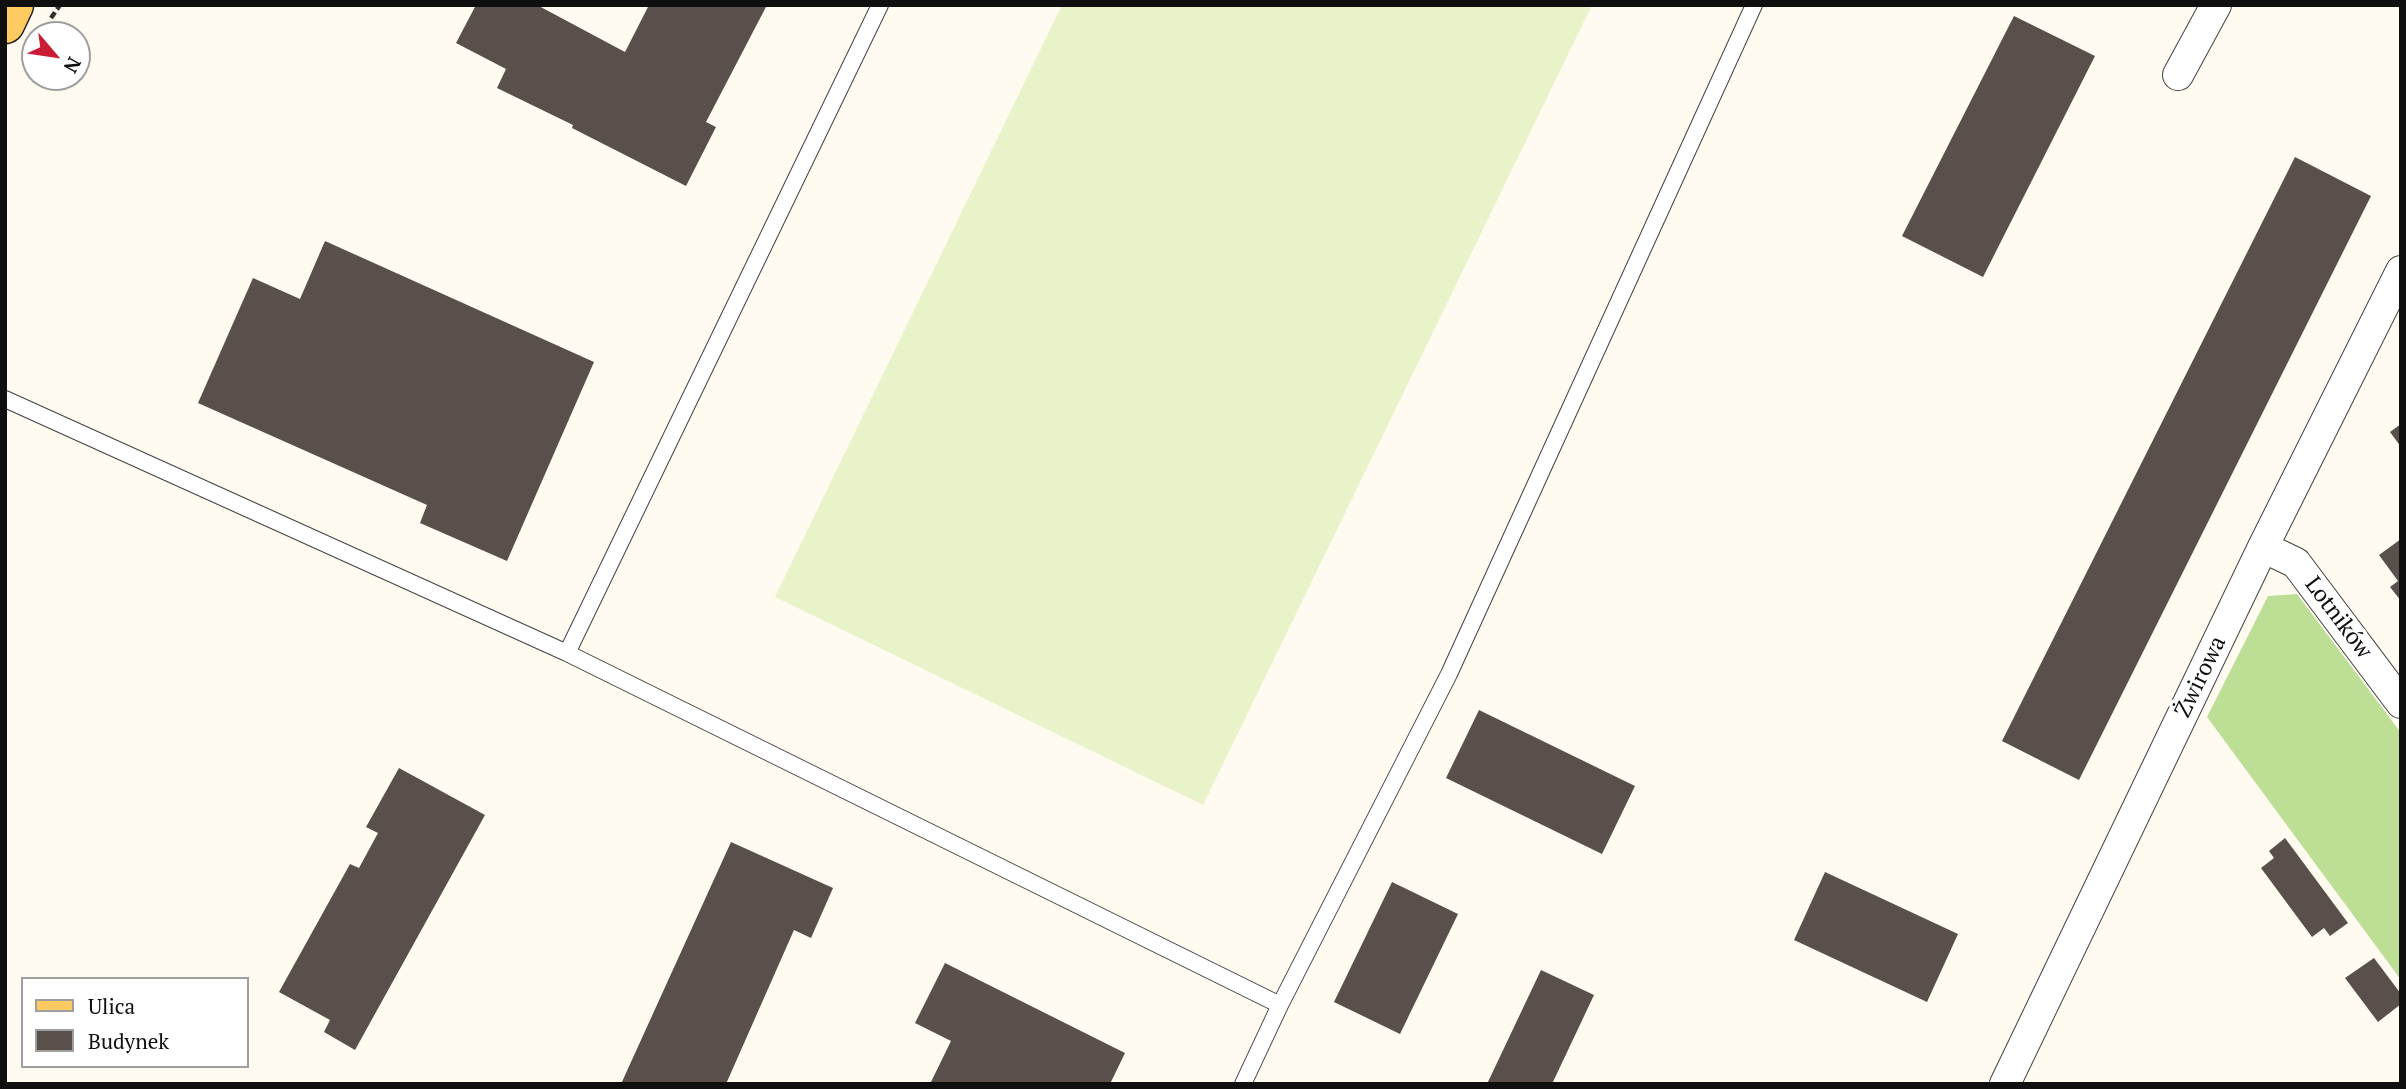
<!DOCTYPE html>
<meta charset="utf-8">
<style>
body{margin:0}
#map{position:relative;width:2406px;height:1089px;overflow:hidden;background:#fffbf1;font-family:"PT Serif",serif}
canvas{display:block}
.frame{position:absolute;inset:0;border:7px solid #0f0f0f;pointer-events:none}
.legend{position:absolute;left:21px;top:977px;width:228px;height:91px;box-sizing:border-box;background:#fff;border:2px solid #9f9f9f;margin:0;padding:9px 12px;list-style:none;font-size:21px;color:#0f0f0f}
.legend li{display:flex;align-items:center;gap:14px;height:35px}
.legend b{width:35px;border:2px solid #9f9f9f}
.north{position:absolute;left:21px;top:21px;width:70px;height:70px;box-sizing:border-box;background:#fff;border:2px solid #9f9f9f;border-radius:50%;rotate:119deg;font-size:19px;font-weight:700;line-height:28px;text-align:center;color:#0f0f0f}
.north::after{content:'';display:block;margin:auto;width:24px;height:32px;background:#ca1c34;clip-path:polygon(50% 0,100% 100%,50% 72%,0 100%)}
</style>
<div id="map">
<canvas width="2406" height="1089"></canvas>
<div class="frame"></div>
<ul class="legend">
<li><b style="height:9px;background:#ffca61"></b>Ulica</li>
<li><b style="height:19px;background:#594f4b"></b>Budynek</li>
</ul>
<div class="north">N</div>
</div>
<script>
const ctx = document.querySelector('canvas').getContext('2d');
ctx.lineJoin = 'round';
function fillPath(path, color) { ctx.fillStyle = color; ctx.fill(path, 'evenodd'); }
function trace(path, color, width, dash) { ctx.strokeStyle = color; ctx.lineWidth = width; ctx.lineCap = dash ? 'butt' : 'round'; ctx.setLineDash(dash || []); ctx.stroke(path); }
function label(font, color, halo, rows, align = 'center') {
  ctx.font = font + ' "PT Serif",serif'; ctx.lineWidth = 7; ctx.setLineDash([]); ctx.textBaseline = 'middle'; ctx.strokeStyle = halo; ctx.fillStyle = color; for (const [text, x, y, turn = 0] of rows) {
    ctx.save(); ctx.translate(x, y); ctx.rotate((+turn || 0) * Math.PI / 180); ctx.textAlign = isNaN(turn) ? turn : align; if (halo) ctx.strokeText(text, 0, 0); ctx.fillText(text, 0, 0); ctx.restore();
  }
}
const forest = new Path2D(`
 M2297,594L2401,733V980L2207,717L2268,596Z`);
const pitch = new Path2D(`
 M1062,5H1592L1203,805L775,597Z`);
const building = new Path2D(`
 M476,5H537L625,52L649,5H767L706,122L716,127L686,186L572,128L573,125L497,88L506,69L456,43Z
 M2014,16L2095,56L1983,277L1902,236Z
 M2295,157L2371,196L2079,780L2002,741Z
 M325,241L594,362L507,561L420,523L427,505L198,403L253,278L300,299Z
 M2401,424V447L2390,432Z
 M2401,539V601L2390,587L2398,581L2379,555Z
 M1479,710L1635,786L1602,854L1446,778Z
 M399,768L485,815L355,1050L324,1032L330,1020L279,992L350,864L359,868L378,833L366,827Z
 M2285,838L2348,923L2330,936L2324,928L2312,937L2261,868L2274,858L2269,851Z
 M731,842L833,888L811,938L794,930L726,1084H621Z
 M1825,872L1958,934L1927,1002L1794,940Z
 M1392,882L1458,914L1400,1034L1334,1002Z
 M2374,958L2401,994V1004L2378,1022L2345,978Z
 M945,963L1125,1053L1110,1084H930L951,1041L915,1023Z
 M1541,970L1594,995L1552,1084H1487Z`);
const path = new Path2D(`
 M51,18L60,5`);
const lane = new Path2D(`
 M880,5L567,653L1280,1005L1243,1084
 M5,399L567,653
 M1280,1005L1449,674L1754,5`);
const street = new Path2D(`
 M2178,75L2216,5
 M2263,547L2296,563L2401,703
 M2005,1084L2263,547L2401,271`);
const primary = new Path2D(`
 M5,24L14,5`);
const streetNames = [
 ["Lotników",2338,618,53],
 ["Żwirowa",2201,677,-64]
];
fillPath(forest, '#bddf95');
fillPath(pitch, '#e9f3ca');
fillPath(building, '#594f4b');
trace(lane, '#424242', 18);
trace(street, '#424242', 32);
trace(primary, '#202020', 41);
trace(path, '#313131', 4.5, [7, 3.5]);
trace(lane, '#fff', 16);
trace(street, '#fff', 30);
trace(primary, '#ffca61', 38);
label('23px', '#0f0f0f', '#fff', streetNames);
</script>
